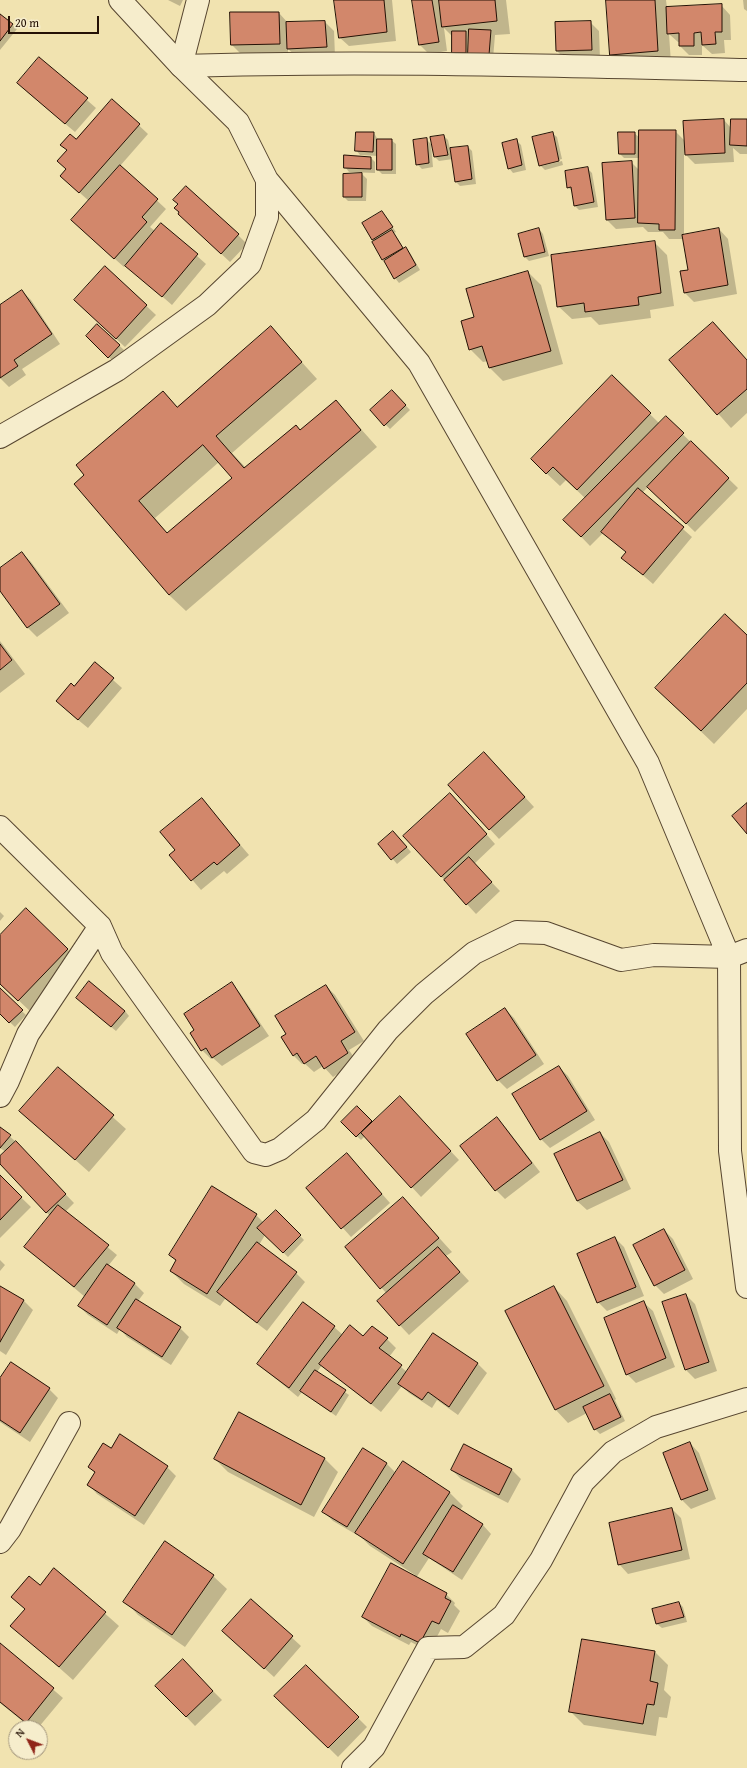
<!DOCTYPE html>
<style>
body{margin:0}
#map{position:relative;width:747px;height:1768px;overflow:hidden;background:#f1e3b0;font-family:"Gentium Book Plus",serif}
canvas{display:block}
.north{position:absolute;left:8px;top:1720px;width:40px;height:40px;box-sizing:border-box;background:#f6edcc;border:1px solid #a2957c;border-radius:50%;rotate:312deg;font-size:11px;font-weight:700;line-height:16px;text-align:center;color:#241105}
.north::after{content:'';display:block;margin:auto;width:14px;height:18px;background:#8f2418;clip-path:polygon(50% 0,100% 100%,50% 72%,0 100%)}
.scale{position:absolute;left:8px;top:16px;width:91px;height:18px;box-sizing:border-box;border:2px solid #241105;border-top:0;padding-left:5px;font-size:12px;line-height:14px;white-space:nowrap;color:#241105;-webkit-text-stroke:3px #f6edcc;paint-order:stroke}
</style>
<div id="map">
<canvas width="747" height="1768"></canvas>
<div class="north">N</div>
<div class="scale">20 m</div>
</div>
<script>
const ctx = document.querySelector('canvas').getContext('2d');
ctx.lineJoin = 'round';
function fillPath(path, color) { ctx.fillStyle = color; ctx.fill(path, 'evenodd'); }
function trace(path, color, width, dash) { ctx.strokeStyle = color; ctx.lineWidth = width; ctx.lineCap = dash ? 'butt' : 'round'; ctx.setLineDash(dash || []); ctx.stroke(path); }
const shadow = new Path2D(`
 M168,0H183L180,6Z
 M335,0H392L396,41L349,46L339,37Z
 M413,0H506L510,34L495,35L493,59L457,57L453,53V37L444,28L447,51L429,54L420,45Z
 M607,0H666L667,8L721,5L730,15L731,40H724L725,53L712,54L702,45V55H689L680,46V42H678L669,34L671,63L624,68L611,54Z
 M743,0H747V11L744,9Z
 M279,13L288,23L325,22L334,31L335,56L297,57L288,49V53L241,54L232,45Z
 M0,15L17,29L0,50Z
 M590,22L599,31L600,59L566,60L557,51Z
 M39,58L96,108L75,132L27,92Z
 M112,100L148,134L120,166L166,209L150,227L155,231L161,224L206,264L172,305L126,265L124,267L81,229L89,201L71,185L67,169L76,141Z
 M724,120L731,128L747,120V154H740L733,148L734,162L695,164L684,153V235L719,229L728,239L737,294L694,302L685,293L689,271L684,239H669L663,232H648L643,227L616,229L607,220L631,162L639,170V158H624L620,154L634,133L640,138L675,131L685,141Z
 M374,133L378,140H391L396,144V174H382L378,170V156L360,155L356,150Z
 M552,133L557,137L562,159L542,164V166L562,161L563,165L545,170L540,165Z
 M444,136L448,140L450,149L468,147L472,151L476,184L460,186L456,182L453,159L439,161L435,157L431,138Z
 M426,139L432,145H431L433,167L422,169L417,164Z
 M516,140L521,145L526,170L513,173L509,168Z
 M371,158L375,162V173L349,172L345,167Z
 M587,168L592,173L598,207L579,210L575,206L572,191L568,187Z
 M362,174L367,179L366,201H348L344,197V175Z
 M179,204L238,235L247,244L230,262L188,223L180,213Z
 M382,212L396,232L394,233L404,249L410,253L420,270L399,283L395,278L373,239Z
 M539,229L543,234L549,256L529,261L525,257L519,235Z
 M654,242L667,255L674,306L650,310L651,318L599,325L591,317L572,319L558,306Z
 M105,267L156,315L125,347L84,309Z
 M528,272L541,285L563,364L503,381L490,368L488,361L483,362L470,349L476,317Z
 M22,291L31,300L60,344L22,369L26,375L9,387L0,378V306Z
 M713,323L747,360V413L731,428L670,360Z
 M97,325L124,350L113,361L87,336Z
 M271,328L317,379L232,453L246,468L300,431L336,401L377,447L186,611L169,595L86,475L163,392L178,408ZM219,462L233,478L168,534L155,518Z
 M612,377L660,424L666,418L738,488L695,532L648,487L642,493L692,537L653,584L623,558L627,553L604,532L590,546L565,520L586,499L566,480L560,486L545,472Z
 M392,391L410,410L390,429L371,410Z
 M22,553L31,562L69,613L37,637L28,628L0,589V569Z
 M747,637V709L714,744L669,701Z
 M0,641L25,674L0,693Z
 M95,664L122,688L88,728L66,710L75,688Z
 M493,762L534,807L499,839L449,785Z
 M202,800L249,855L227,874L224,871L201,890L171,855L177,850Z
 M459,803L495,844L474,864L500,891L476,914L404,836Z
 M398,837L411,852L397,864L380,844Z
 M0,912L4,916L0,921Z
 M0,937L67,949L80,962L32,1013L0,983Z
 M231,984L240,993L269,1036L222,1066L213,1058L211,1059L202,1050Z
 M326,986L335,995L364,1041L349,1050L357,1062L333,1077L323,1066L314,1072L304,1063L302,1064L293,1055L287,1035Z
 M0,990L26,1015L15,1027L0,1013Z
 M81,1002L125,1011L129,1016L116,1031Z
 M505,1009L514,1018L544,1064L507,1089L498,1080Z
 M559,1067L568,1076L595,1120L550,1148L541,1139Z
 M58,1068L126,1129L89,1172L20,1111Z
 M409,1107L459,1160L421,1197L365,1136L361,1140L342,1122L357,1108L373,1124Z
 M497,1119L506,1128L540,1172L505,1199L496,1190Z
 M0,1128L15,1141L10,1147L25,1152L74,1203L65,1212L117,1255L108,1266L135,1284L144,1293L138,1301L180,1328L189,1337L171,1365L127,1337L120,1329L117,1334L88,1315L79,1306L85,1297L26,1247L50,1216L0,1163V1158L6,1152L0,1148Z
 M600,1133L609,1142L631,1189L587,1210L577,1201L556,1154Z
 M347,1154L390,1203L351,1237L307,1188Z
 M0,1177L31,1207L0,1238Z
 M403,1198L452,1252L446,1256L469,1281L409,1335L378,1302L387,1294L346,1248Z
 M276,1211L304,1240L288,1257L265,1235L259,1245L296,1273L305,1282L267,1331L225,1299L220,1306L184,1284L171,1271L177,1262L170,1255L256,1215L264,1223Z
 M664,1230L673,1239L693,1279L664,1294L655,1285Z
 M615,1238L624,1247L644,1296L607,1311L598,1302Z
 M0,1260L5,1265L0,1271Z
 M0,1287L24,1301L33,1310L6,1355L0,1351Z
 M554,1287L567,1301L616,1399L615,1400L625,1421L600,1434L595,1429L587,1413L568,1423L555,1409Z
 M686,1295L695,1304L717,1371L695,1379L686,1370L663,1302Z
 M643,1302L653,1311L675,1367L636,1383L627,1374Z
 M303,1304L334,1327L343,1335L387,1339L396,1348L389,1357L407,1372L433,1334L478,1364L487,1373L458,1415L437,1400L432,1408L409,1393L402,1386L381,1412L322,1365L317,1372L349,1395L336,1416L302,1392L298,1397L258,1364Z
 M11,1364L49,1389L58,1398L30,1442L0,1422V1380Z
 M239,1414L325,1459L338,1472L314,1517L228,1472L215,1459Z
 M690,1443L699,1453L716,1499L691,1509L682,1500L664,1453Z
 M465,1445L512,1470L521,1479L508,1503L461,1479L452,1470Z
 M111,1449L167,1467L176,1476L144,1525L97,1494L88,1484L95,1473L89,1467Z
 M363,1449L387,1464L396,1473L403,1462L450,1493L463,1506L460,1510L482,1524L491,1534L462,1580L429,1558L416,1578L446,1594L455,1603L454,1605L460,1611L448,1633L441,1629L429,1652L411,1642L409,1645L372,1626L363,1617L415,1575L370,1546L358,1534L357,1535L333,1521L324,1512Z
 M672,1509L681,1518L690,1559L628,1574L619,1564Z
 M55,1569L119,1626L73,1680L12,1626L26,1610L13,1597L40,1586Z
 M213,1576L227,1589L185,1647L138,1615L125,1601Z
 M251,1600L301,1646L274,1677L233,1640Z
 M679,1603L683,1607L687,1622L662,1628L657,1624L653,1610Z
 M582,1640L655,1652L668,1665L664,1690L671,1697L667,1718L659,1717L656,1736L584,1725L571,1712Z
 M0,1644L63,1698L38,1728H31L0,1703Z
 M183,1661L222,1700L195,1726L157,1686Z
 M306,1666L367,1727L338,1757L276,1696Z`);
const building = new Path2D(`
 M334,0H384L387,32L339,38Z
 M412,0H432L439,42L419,45Z
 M439,0H495L497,21L442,27Z
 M606,0H655L658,51L610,55Z
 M722,4V32H715L716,44L702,45L701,32L694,33V46H679V33L667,34L666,7Z
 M230,12H279L280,44L231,45Z
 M0,14L13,24L0,41Z
 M325,21L327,47L287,49L286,22Z
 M591,21L592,50L556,51L555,22Z
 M469,29L491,30L489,55L468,54Z
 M452,31H466V53H452Z
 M39,57L88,98L65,124L17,83Z
 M112,99L140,124L79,193L60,176L66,169L57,161L67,150L60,145L70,134L76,139Z
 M724,119L725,153L685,155L683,121Z
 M731,119H747V146L730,145Z
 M639,130H676L675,230H659V224L638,223Z
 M356,132H374L373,152L355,151Z
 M553,132L559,161L539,166L532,137Z
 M618,132H635V154H619Z
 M444,135L448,155L434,157L430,137Z
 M427,138L429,163L416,165L413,140Z
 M377,139H392V170H377Z
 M517,139L522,165L508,169L502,143Z
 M468,146L472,179L455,182L450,148Z
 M344,155L371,157V169L344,168Z
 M632,161L635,218L606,220L602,163Z
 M120,165L158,199L142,217L147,222L114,259L71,220Z
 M588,167L594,202L574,206L571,187L567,188L565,171Z
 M362,173V197H343V174Z
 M186,186L239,234L221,254L178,214L179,212L174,208L178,204L173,200Z
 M382,211L393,227L372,240L362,223Z
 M161,223L198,254L162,297L125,266Z
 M539,228L545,252L524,257L518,234Z
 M719,228L728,285L684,293L680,271L688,270L682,235Z
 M392,230L403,248L382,260L372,242Z
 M655,241L661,293L638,297L639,305L585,312L584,303L557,307L551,255Z
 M406,247L416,265L394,279L384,261Z
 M105,266L147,305L116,339L74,300Z
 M528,271L551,351L489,368L482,346L469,350L461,321L474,317L466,289Z
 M22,290L52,334L14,360L18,366L0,378V305Z
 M713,322L747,360V389L717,415L669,360Z
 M97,324L120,345L108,358L86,336Z
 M271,326L302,362L216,436L244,468L296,425L300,430L336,400L361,430L169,595L74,484L84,475L76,465L163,391L177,407ZM203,445L232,478L167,533L139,501Z
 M612,375L651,413L577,490L553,467L546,474L531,459Z
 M392,390L406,405L384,426L370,410Z
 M666,416L684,433L581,537L563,520Z
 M691,441L729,478L686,524L647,487Z
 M638,488L684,527L643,575L621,558L626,552L601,532Z
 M22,552L60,604L27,628L0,591V568Z
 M725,614L747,635V683L701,731L655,688Z
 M0,644L12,660L0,670Z
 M95,662L114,678L78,720L56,701L71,683L74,686Z
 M484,752L525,797L489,830L448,785Z
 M450,793L487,834L441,877L403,836Z
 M202,798L240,845L217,865L214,862L191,881L169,855L175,850L160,832Z
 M747,803V834L732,816Z
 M393,831L407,847L391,860L378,844Z
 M469,857L492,882L466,905L444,880Z
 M26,908L68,949L18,1001L0,984V935Z
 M89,981L125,1011L111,1027L76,998Z
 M232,982L260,1026L212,1058L206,1048L201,1051L190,1033L194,1030L184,1014Z
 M326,985L355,1032L341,1041L348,1053L324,1069L316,1056L304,1064L297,1053L293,1056L281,1037L286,1034L275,1016Z
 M0,988L23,1010L9,1023L0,1014Z
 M505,1008L536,1055L497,1081L466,1034Z
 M559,1066L587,1111L540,1140L512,1094Z
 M58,1067L114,1115L75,1160L19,1111Z
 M400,1096L451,1151L411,1188L361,1133Z
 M357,1106L372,1121L356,1137L341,1122Z
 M497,1117L532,1163L495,1191L460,1146Z
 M0,1127L11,1135L0,1148Z
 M600,1132L623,1180L577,1201L554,1154Z
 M16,1141L66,1194L46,1213L0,1164V1156Z
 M347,1153L382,1194L341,1229L306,1188Z
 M0,1175L22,1197L0,1220Z
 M212,1186L257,1214L207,1294L170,1271L176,1260L169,1255Z
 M403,1197L439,1238L380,1289L345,1247Z
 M58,1205L109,1245L74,1287L24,1247Z
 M276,1210L301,1235L283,1253L257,1228Z
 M664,1229L685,1270L654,1286L633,1245Z
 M615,1237L636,1287L597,1303L577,1254Z
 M257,1242L297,1272L257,1323L217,1292Z
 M438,1247L460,1272L399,1326L377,1301Z
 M107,1264L135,1283L107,1325L78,1306Z
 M0,1286L24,1300L0,1342Z
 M554,1286L604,1386L555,1410L505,1311Z
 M686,1294L709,1362L685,1370L662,1302Z
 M136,1299L181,1327L162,1357L117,1328Z
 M644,1301L666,1358L626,1375L604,1318Z
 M303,1302L335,1326L289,1388L257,1364Z
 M350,1325L363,1336L372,1326L388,1338L379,1348L402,1365L371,1404L319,1364Z
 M433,1333L478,1363L449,1407L428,1392L422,1400L398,1384Z
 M11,1362L50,1388L20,1433L0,1420V1378Z
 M315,1370L346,1390L331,1412L300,1391Z
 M610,1394L621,1417L594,1430L583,1407Z
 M239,1412L325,1458L301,1505L214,1459Z
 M120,1434L168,1466L135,1516L87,1485L95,1472L88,1467L103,1443L111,1448Z
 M690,1442L708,1490L681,1500L663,1453Z
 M464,1444L512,1469L499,1495L451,1470Z
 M363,1448L387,1463L347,1527L322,1512Z
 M403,1461L450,1492L403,1564L355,1533Z
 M453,1505L483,1524L453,1572L423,1554Z
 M672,1508L682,1550L618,1565L609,1523Z
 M165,1541L214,1575L172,1635L123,1602Z
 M391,1563L447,1593L445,1598L451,1601L439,1624L432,1621L420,1643L401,1634L400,1637L362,1617Z
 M54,1568L106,1612L59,1667L10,1626L25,1609L11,1597L29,1576L40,1585Z
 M251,1599L293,1636L264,1669L222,1631Z
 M679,1602L684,1617L656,1624L652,1609Z
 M582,1639L655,1651L650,1681L658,1683L654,1705L647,1704L643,1724L569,1712Z
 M0,1643L54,1688L26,1723L0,1702Z
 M183,1659L213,1691L186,1717L155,1686Z
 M306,1665L359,1717L328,1748L274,1696Z`);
const minor = new Path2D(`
 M267,180L419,363L648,763L729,957L730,1151L747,1287
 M0,437L117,370L207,305L250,264L267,217V180L238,122L181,66L198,0
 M0,827L100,926L112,953L254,1152L266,1155L280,1149L316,1120L388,1030L424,994L474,953L517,932L546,933L621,960L654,955L729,957L747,950
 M0,1096L8,1081L28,1034L100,926
 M0,1542L10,1529L69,1423
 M353,1768L374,1747L428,1648L464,1647L504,1615L541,1560L583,1482L613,1452L656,1427L747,1399`);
const tertiary = new Path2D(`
 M120,0L181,66C369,60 558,66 747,70`);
fillPath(shadow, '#0003');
fillPath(building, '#d2876b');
trace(building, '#241105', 1);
trace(minor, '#574630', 24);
trace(tertiary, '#574630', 24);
trace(minor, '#f6edcc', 22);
trace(tertiary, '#f6edcc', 22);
</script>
